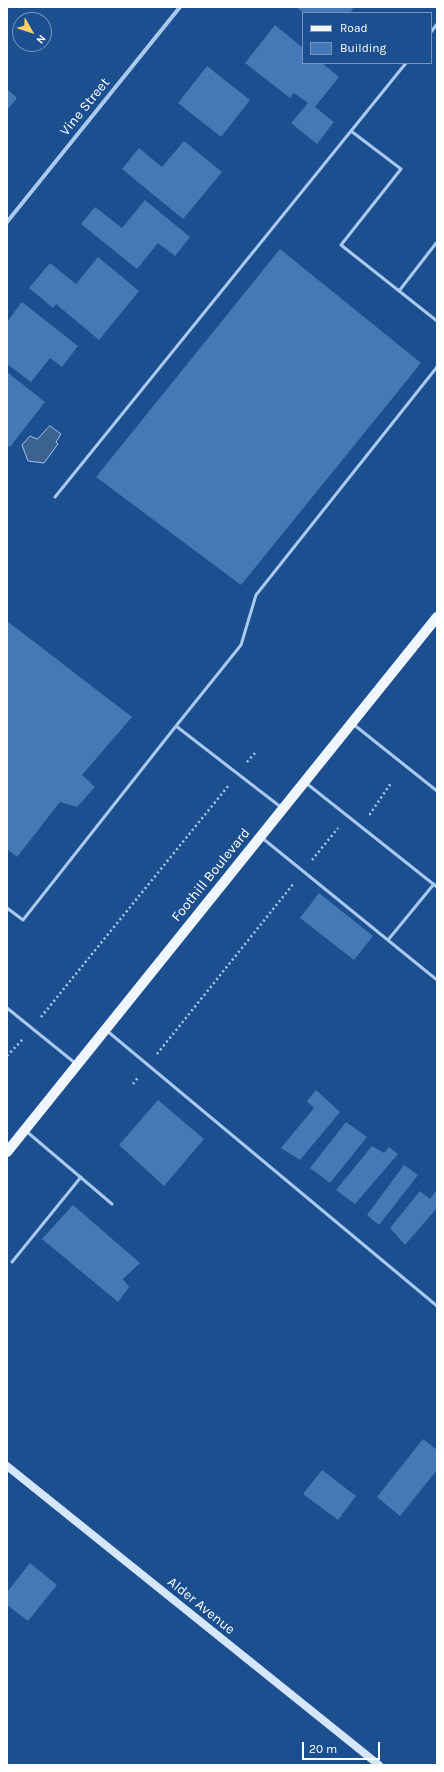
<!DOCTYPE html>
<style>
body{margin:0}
#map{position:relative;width:444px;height:1772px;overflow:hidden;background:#1b4f8f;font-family:Karla,sans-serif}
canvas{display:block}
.frame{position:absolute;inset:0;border:8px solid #fff;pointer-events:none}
.legend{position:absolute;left:302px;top:12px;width:130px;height:52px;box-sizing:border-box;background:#1b4f8f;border:1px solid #7695bc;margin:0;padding:5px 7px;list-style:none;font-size:12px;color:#fff}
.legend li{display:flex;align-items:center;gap:8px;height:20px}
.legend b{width:20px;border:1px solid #7695bc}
.north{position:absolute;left:12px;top:12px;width:40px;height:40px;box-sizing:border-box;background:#1b4f8f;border:1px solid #7695bc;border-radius:50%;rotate:129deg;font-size:11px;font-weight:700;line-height:16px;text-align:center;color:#fff}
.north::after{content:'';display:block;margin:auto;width:14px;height:18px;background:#ffd166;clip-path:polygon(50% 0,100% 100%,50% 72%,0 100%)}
.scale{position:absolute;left:302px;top:1742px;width:78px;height:18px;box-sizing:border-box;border:2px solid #fff;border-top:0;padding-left:5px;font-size:12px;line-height:14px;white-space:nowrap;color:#fff;-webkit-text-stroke:3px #1b4f8f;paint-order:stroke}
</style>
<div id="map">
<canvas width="444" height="1772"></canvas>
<div class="frame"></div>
<ul class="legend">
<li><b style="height:5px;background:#f0f6ff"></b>Road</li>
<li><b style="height:11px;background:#4478b7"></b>Building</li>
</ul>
<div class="north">N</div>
<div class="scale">20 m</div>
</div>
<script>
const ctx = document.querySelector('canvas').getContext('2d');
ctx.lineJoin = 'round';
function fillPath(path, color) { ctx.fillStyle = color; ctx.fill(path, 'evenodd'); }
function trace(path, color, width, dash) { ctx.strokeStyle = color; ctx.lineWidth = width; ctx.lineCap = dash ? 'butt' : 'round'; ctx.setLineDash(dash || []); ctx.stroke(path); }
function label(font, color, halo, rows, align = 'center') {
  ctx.font = font + ' Karla,sans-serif'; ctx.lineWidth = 4; ctx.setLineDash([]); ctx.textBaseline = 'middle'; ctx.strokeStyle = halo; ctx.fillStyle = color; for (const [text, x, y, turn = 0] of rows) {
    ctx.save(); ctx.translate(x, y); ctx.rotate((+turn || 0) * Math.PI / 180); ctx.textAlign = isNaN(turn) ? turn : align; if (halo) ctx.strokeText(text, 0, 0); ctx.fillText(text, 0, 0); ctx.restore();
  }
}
const water = new Path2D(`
 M50,426L61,434L56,442L58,444L44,463L28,461L22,445L30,436L37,439Z`);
const building = new Path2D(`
 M296,7H354L350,13H304Z
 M275,25L303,48V63H322L339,77L315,107L334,122L317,144L291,123L308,103L294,93L290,98L245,63Z
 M207,66L250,100L221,137L178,103Z
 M7,89L17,98L7,110Z
 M184,141L222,172L183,219L122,169L139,148L162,167Z
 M145,200L190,237L175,256L158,243L137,269L81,224L95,207L122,228Z
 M280,249L421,363L241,585L96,477Z
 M98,257L139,291L99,340L56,304L53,308L29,288L50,263L76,284Z
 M22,302L78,346L62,367L50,358L31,382L7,364V322Z
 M7,372L45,402L10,447L7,445Z
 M7,621L132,717L82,775L95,787L77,807L60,802L17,857L7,849Z
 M319,893L373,936L354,960L300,918Z
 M316,1090L340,1112L300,1160L281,1148L314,1108L307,1101Z
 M158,1100L204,1139L164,1186L119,1145Z
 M346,1122L367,1137L330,1183L310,1168Z
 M372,1146L384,1153L389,1147L398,1154L355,1204L336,1190Z
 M404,1165L418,1175L379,1225L367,1215Z
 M437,1189V1208L405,1245L390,1228L420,1191L430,1199Z
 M73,1205L140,1263L123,1279L129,1287L118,1302L42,1239Z
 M423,1439L437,1450V1470L400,1516L377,1497Z
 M322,1470L356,1496L338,1520L303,1494Z
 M30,1563L57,1585L28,1621L7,1605V1592Z`);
const path = new Path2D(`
 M247,762L255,753
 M369,814H370L391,783
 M312,860L338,828
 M41,1017L229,785
 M157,1054L294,883
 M7,1056L23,1039
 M133,1084L139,1076`);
const lane = new Path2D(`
 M431,32L437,24
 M351,131L401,169L341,245L437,321
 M399,291L437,242
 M55,497L406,63
 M353,724L437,791
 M306,783L437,887
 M282,808L176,726L241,645L256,595L437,367
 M261,837L437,980
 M7,908L23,920L176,726
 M388,940L434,884
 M7,1008L75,1063
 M106,1030L437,1306
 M26,1131L112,1204
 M12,1262L81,1177`);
const street = new Path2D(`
 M7,222L180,7`);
const secondary = new Path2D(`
 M7,1466L379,1765`);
const primary = new Path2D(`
 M7,1152L437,617`);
const streetNames = [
 ["Vine Street",85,107,-51],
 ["Foothill Boulevard",211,875,-51],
 ["Alder Avenue",201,1606,39]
];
fillPath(water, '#3c6290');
trace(water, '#9cc4f0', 1);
fillPath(building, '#4478b7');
trace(path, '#a9c9ee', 2.5, [2, 3]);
trace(lane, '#a9c9ee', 3);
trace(street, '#a9c9ee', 4);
trace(secondary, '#d6e6fa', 8);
trace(primary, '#f0f6ff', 10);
label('14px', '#fff', '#1b4f8f', streetNames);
</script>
